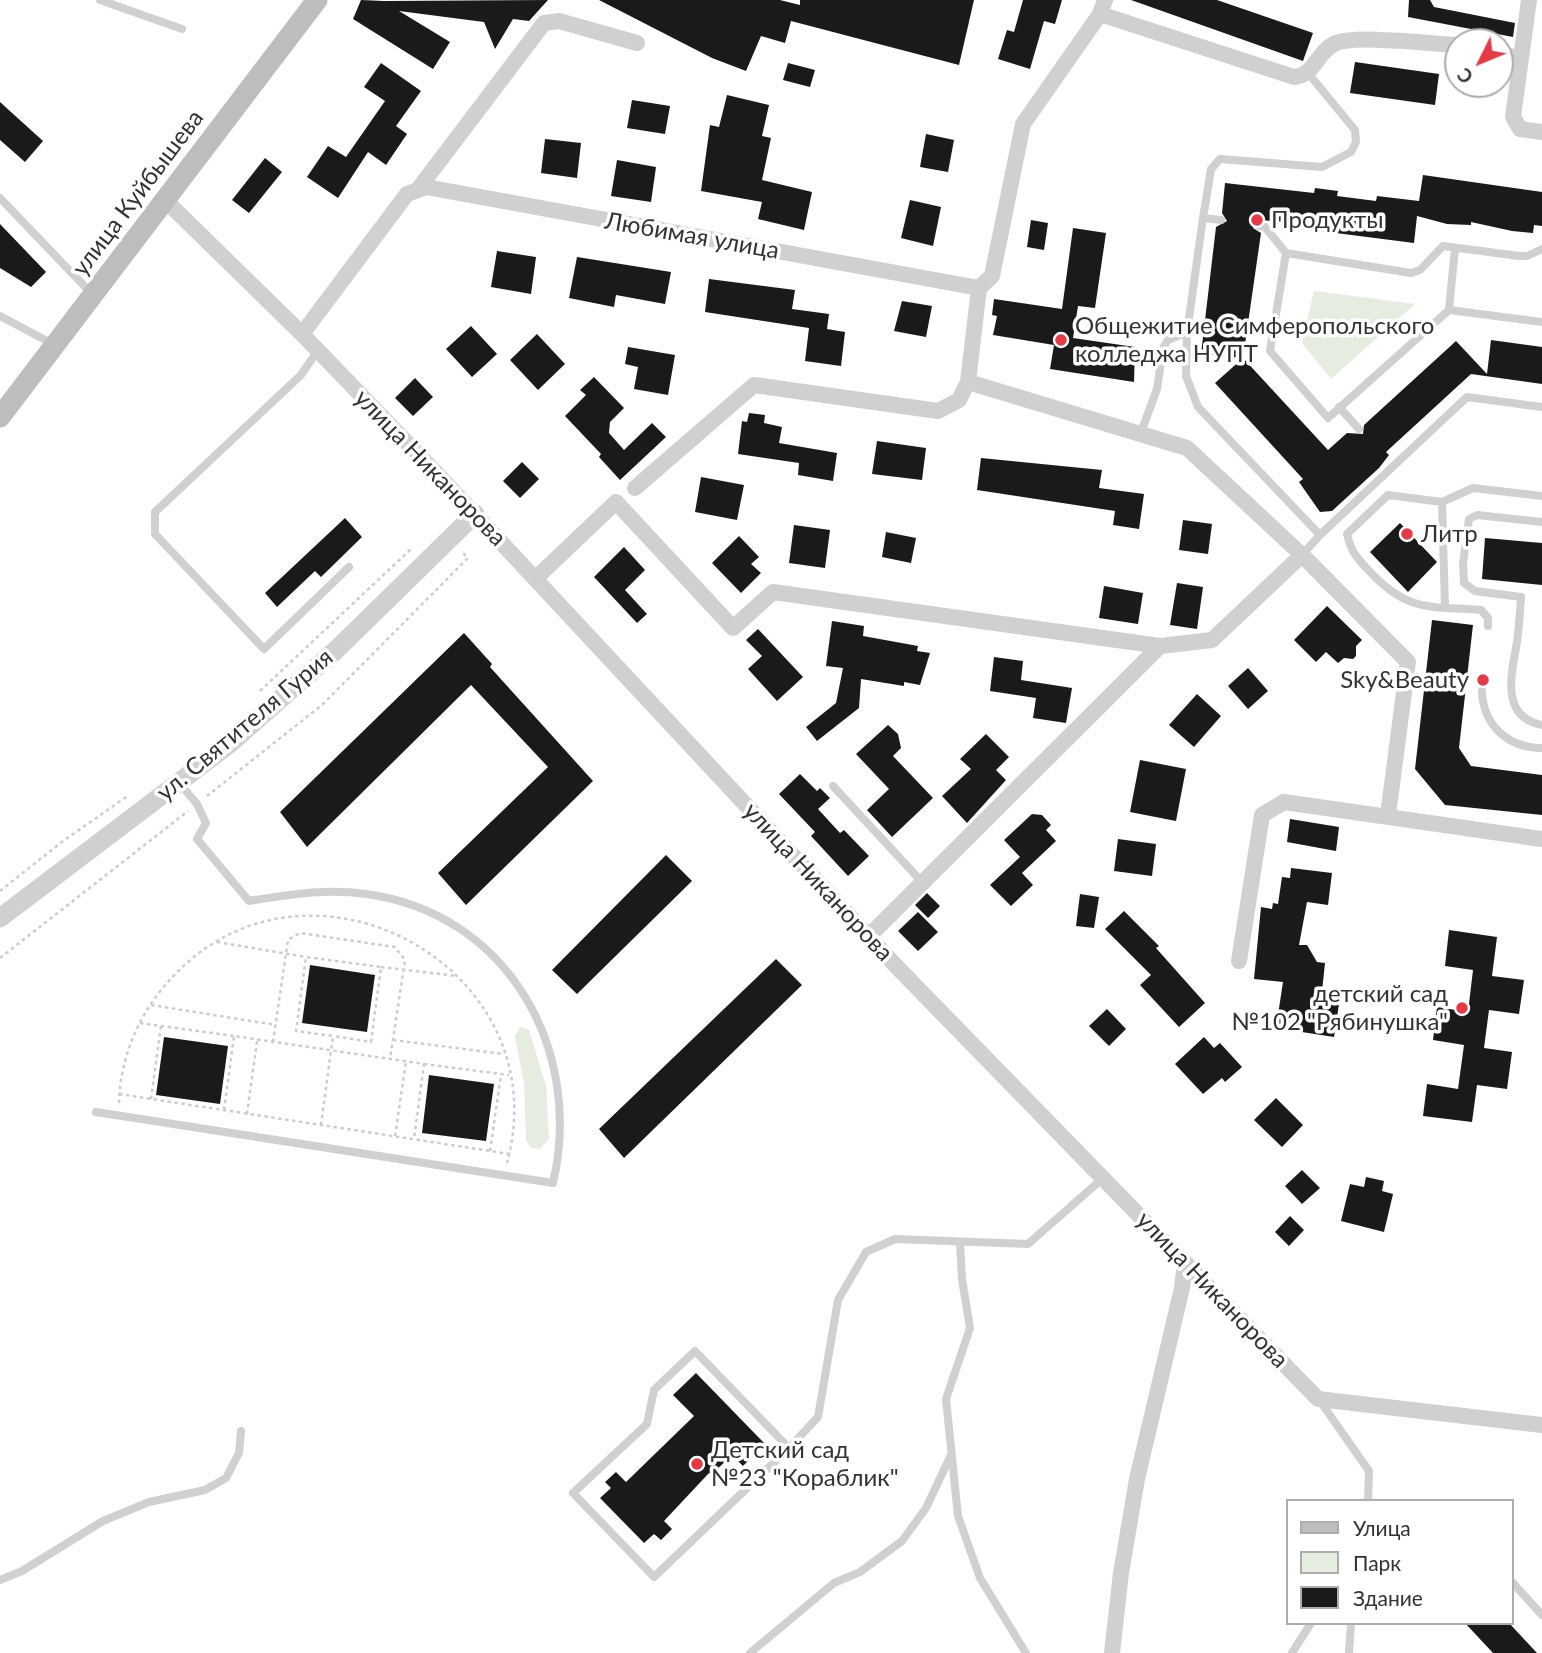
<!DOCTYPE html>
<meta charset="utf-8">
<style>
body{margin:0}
#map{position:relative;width:1542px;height:1653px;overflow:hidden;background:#fff;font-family:Lato,sans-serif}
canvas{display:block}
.legend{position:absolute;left:1286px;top:1499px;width:228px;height:126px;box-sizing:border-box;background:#fff;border:2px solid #adadad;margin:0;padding:9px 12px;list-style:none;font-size:21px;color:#333}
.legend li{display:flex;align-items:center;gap:14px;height:35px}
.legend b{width:35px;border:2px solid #adadad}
.north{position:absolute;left:1444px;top:28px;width:70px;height:70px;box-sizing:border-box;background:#fff;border:2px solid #adadad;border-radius:50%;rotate:227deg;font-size:19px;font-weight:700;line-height:28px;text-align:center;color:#333}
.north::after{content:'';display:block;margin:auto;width:24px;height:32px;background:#e63946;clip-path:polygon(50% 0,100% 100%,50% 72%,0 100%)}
</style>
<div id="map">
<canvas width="1542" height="1653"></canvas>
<ul class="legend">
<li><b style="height:9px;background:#bdbdbd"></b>Улица</li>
<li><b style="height:19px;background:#e6ecdf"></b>Парк</li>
<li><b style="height:19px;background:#1a1a1a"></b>Здание</li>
</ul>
<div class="north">С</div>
</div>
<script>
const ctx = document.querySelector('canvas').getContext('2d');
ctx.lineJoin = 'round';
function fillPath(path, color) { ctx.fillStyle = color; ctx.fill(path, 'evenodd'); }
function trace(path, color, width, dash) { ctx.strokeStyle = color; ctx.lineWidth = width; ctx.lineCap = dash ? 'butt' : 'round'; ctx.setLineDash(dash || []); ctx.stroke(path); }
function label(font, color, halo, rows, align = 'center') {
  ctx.font = font + ' Lato,sans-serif'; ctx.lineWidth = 7; ctx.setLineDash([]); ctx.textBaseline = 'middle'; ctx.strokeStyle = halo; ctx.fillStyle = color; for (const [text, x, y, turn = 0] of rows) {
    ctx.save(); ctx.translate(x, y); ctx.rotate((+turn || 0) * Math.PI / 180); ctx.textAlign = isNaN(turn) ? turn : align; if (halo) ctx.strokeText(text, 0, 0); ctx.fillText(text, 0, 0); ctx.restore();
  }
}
const green = new Path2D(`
 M1314,291L1415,304L1331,379L1302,343Z
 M520,1027L529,1030L546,1086L549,1138L540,1149L531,1148L526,1140L524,1084L515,1036Z`);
const building = new Path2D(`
 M361,0L384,1L548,0L529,21L513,19L495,49L484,22L399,11L450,42L433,69L353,19Z
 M599,0H780L800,5V0H974L959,65L791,21L785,43L761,36L746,71L712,58Z
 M1023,0H1062L1055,24L1044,21L1030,69L998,59L1007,30L1014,32Z
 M1131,0H1217L1313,33L1303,61Z
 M1409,0H1430L1434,7L1515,23L1513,37L1408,17Z
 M1355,62L1439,74L1435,105L1350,93Z
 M381,63L421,91L396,126L407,134L386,165L368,152L338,198L307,177L328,146L346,157L385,101L364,87Z
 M788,63L815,70L810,87L783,80Z
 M727,95L769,105L762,136L771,138L762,180L812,192L804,230L758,219L762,202L701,191L710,125L719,127Z
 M632,100L670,106L665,134L627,128Z
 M0,102L43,141L25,162L0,140Z
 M926,134L954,140L948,172L920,167Z
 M545,139L581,143L577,178L541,173Z
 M265,158L282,172L249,213L232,200Z
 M617,160L656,167L651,202L611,196Z
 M1423,175L1542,192V226L1534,225L1533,233L1512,231L1471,222V225L1447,224L1417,216L1414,243L1289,227V222L1257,220L1253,228L1261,233L1243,358L1201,354L1216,227L1227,221L1222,213L1225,183L1314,193L1315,188L1338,191L1337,196L1376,201L1377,196L1419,201Z
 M910,200L941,207L933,246L901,238Z
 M1031,220L1048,223L1044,250L1027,247Z
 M0,224L46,272L31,287L0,268Z
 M1073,228L1106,233L1095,308L1078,306L1073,338L1135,347L1134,382L1050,369L1054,345L993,335L997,316L992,315L994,299L1062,309Z
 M497,251L536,257L531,294L491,287Z
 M577,257L671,272L665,304L616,295L614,307L569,298Z
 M709,279L795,290L792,309L829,314L827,329L845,332L841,366L805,361L809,328L705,312Z
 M902,301L932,306L926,337L894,331Z
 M471,326L497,354L472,377L446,349Z
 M537,334L565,364L538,390L510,360Z
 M1491,340L1542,347V384L1471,374L1386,452L1389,455L1379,468L1332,511L1320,512L1299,482L1303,479L1215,383L1243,358L1328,450L1347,433L1363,434L1364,425L1456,341L1487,374Z
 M628,347L675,355L668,395L634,389L638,367L625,364Z
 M594,377L624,408L610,422L609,433L624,450L652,423L666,437L620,480L599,457L601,454L565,416L586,395L580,390Z
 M415,378L433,397L413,416L395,398Z
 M749,413L765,415L764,423L782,427L779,443L837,453L833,481L798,475L799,463L738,454L742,421L747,422Z
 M877,441L926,448L922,480L872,474Z
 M981,458L1102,470L1099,488L1144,494L1139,529L1113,525L1115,511L977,490Z
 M522,462L539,479L520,498L503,481Z
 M701,477L744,485L737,520L695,512Z
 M345,518L362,537L321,577L315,571L277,607L265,593Z
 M1183,520L1212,524L1208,554L1179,550Z
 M1400,523L1437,562L1408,592L1370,552Z
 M794,525L830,530L825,568L789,563Z
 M886,532L916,538L911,563L882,557Z
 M739,536L759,557L751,564L761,573L741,593L712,563Z
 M1485,538L1542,543V585L1482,579Z
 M624,547L645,570L625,590L647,614L637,623L594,577Z
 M1177,583L1203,587L1197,629L1170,625Z
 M1104,586L1143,593L1138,624L1099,618Z
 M1327,606L1362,640L1356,646V656L1353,659L1344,658L1338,663L1326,652L1316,662L1294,640Z
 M1432,620L1473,625L1459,748L1471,766L1542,775V815L1445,805L1415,769Z
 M832,621L864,626L863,636L918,646L917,651L930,653L920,685L904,682V686L861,679L859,708L817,741L806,727L836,703L843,668L826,666Z
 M758,629L803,677L777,701L748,669L762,656L746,640Z
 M464,633L492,664L490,667L593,781L466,905L438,873L548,767L471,685L307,847L280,812Z
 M994,657L1023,661L1021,680L1072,688L1066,723L1033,718L1036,698L990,691Z
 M1248,668L1268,691L1248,709L1228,686Z
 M1197,694L1221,716L1194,747L1169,725Z
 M888,725L898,734L901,748L893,756L933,798L892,837L867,810L889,789L856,754Z
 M986,734L1009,757L996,770L1006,780L967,823L942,796L971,769L960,759Z
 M1140,760L1186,769L1176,821L1130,812Z
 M800,774L817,791L820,788L830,798L818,809L840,833L844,830L869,856L848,876L811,836L815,832L779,794Z
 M1032,814L1042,815L1051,825L1046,830L1056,841L1022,873L1033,885L1011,906L990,885L1020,857L1004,840Z
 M1290,819L1339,827L1336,851L1287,842Z
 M1118,839L1156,844L1152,876L1114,871Z
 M666,855L692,881L577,994L552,970Z
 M1291,868L1332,873L1328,905L1307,902L1299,945H1307L1317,962L1325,963L1321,1001L1339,1004L1334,1037L1276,1028L1283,982L1254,979L1261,907L1272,909L1273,903L1278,904L1282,877L1290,878Z
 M927,893L940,906L928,918L915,905Z
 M1080,894L1099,897L1094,928L1076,926Z
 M1124,911L1159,946L1156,948L1205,1003L1179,1027L1140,985L1151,975L1105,929Z
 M918,912L938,932L918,951L898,931Z
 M1449,930L1497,937L1492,976L1524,980L1519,1014L1489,1010L1484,1048L1512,1052L1507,1089L1477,1085L1472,1122L1423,1116L1427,1084L1458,1089L1464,1045L1433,1040L1437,1007L1468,1012L1473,970L1445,966Z
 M776,959L802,985L624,1158L599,1129Z
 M310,965L375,975L367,1032L302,1023Z
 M1107,1009L1126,1029L1109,1046L1089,1026Z
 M164,1037L228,1046L220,1104L156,1095Z
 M1204,1037L1214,1048L1220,1043L1242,1067L1225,1082L1222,1078L1203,1094L1175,1064Z
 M429,1075L494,1084L486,1141L422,1133Z
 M1276,1098L1303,1125L1282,1147L1254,1120Z
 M1302,1170L1320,1188L1302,1204L1285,1186Z
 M1366,1177L1384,1181L1382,1191L1393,1194L1384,1232L1341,1221L1350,1184L1364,1187Z
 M1290,1216L1304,1230L1289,1246L1275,1232Z
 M696,1373L765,1444L743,1466L732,1455L711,1475L709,1473L664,1521L672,1529L661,1540L654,1534L644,1543L600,1498L611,1488L605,1482L616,1472L626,1482L694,1416L673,1395Z
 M1465,1623H1509L1537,1653H1493Z`);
const path = new Path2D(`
 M260,691L411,549
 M207,796L322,705L468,558L461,551
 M0,891L63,841L129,795
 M217,942L306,957
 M0,958L188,811
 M381,967L457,976
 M151,1005L276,1025
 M140,1023L234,1036
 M393,1040L504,1054
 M273,1042L288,940L300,933L395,947L405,960L390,1059
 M424,1064L509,1075
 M119,1094L510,1154
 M151,1099L161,1026
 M119,1103C120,1059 138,1016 167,983C302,827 561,965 507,1163
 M224,1110L234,1036L424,1064L414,1139
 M247,1114L257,1041
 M321,1125L333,1036L296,1031L306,957L381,967L371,1042L333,1036
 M395,1136L406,1061
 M490,1151L501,1074`);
const service = new Path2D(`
 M100,0L182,29
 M0,198L92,294
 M1203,218L1211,169L1220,159L1322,167L1351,152L1356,142L1355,130L1308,73
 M1221,220L1203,218L1187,332L1186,376L1198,407L1320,535L1302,555
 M1259,226L1265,227L1286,253
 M1455,248L1449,310L1328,418L1270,351L1286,253L1411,273L1420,270L1443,246L1519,256H1527L1542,249
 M1449,310L1542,322
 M0,316L53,344
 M318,350L301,375L155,512V534L264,649L349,567
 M1339,407L1359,429
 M1140,435L1157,389L1163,348L1168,340L1187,332
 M1442,502L1445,607
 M1542,522L1477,515L1469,519L1463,563L1464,583L1475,591L1521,597C1520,612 1519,627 1517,642C1512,672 1499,717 1542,725
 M1320,535L1467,397L1542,407
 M1488,626V618L1481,610C1431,606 1410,613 1372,574C1359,560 1351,553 1347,534L1388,495L1442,502L1473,488L1542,496
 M1482,691C1483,725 1508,748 1542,748
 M833,786L922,882
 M96,1112L553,1183C584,1050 508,913 366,894C326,888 288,895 249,901L197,839L206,823L197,804L180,784
 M960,1242L962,1279L970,1328L946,1399L958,1516L980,1578L1026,1653
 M1320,1401L1369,1471L1368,1501
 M789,1448L654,1577L573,1493L647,1424L654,1390L695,1351L789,1448L818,1417L838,1300L866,1252L895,1239L1028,1244L1102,1179
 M0,1580L22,1571L103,1521L149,1502L205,1490L226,1478L239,1453L241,1431
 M1512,1582L1542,1615
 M750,1653L834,1583L860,1572L902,1541L926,1508L950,1457
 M1292,1653L1311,1623
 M1349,1653L1351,1623`);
const minor = new Path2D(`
 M1529,0L1513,117L1520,129L1542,132
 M1100,14L1294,77C1316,74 1316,53 1334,44C1353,34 1432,44 1458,45
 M1500,52L1520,60
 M419,188L544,23L559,21L637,43
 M165,200L302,334L442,479L897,967L1318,1399L1542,1425
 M302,334L407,194L426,187L979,288
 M968,382L1187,448L1302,555L1408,662L1388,815
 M635,488L754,385L938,411L959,400L968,382L979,288L992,276L1023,124L1100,14L1105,0
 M535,579L616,502L733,628L773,592L1160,646
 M870,935L1160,646L1212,640L1302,555
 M1239,961L1262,815L1284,802L1542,839
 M1112,1653L1121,1573L1137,1479L1182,1288L1185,1262`);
const tertiary = new Path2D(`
 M0,918L228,745L336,650L475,514`);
const secondary = new Path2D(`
 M0,417L317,0`);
const markers = [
 [1257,220,7,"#e63946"],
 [1061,340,7,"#e63946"],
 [1407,534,7,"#e63946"],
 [1483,680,7,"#e63946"],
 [1462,1008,7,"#e63946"],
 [697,1464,7,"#e63946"]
];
const streetNames = [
 ["улица Куйбышева",138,193,-53],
 ["Любимая улица",692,236,10],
 ["улица Никанорова",430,468,46],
 ["ул. Святителя Гурия",245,725,-40],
 ["улица Никанорова",818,882,47],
 ["улица Никанорова",1212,1290,46]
];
const poiNames = [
 ["Продукты",1271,220],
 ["Общежитие Симферопольского",1075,326],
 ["колледжа НУПТ",1075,354],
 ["Литр",1421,534],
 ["Sky&Beauty",1469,680,"right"],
 ["детский сад",1448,994,"right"],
 ["№102 \"Рябинушка\"",1448,1022,"right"],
 ["Детский сад",711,1450],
 ["№23 \"Кораблик\"",711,1478]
];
fillPath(green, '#e6ecdf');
fillPath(building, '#1a1a1a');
trace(path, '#cdcdcd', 2.5, [3.5, 3.5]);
trace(service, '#d0d0d0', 8);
trace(minor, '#d0d0d0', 16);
trace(tertiary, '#d0d0d0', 19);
trace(secondary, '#bdbdbd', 21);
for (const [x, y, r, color] of markers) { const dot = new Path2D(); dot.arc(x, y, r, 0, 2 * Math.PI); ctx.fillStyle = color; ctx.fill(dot); trace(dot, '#fff', 2.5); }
label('24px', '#333', '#fff', streetNames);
label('24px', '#333', '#fff', poiNames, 'left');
</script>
